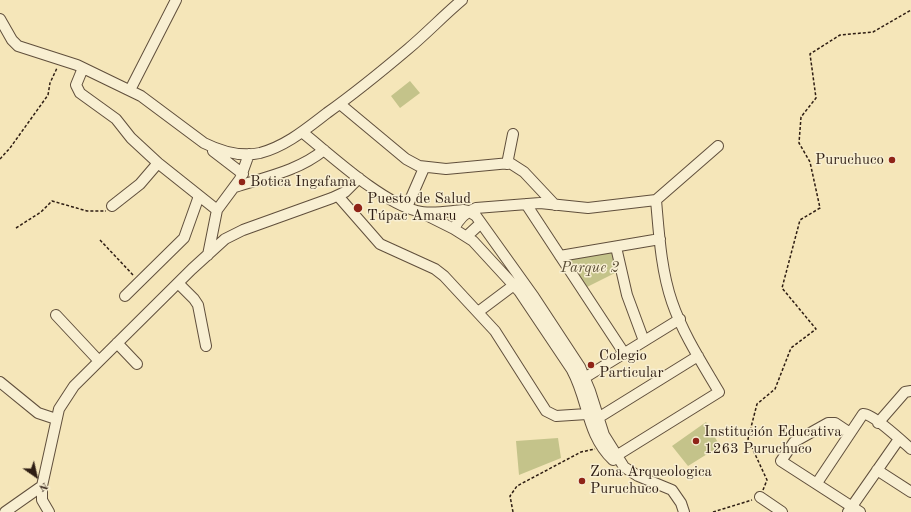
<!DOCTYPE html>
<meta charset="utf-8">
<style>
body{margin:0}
#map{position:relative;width:911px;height:512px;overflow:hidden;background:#f5e6b9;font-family:"Old Standard TT",serif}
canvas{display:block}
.north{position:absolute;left:16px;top:456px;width:40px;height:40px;-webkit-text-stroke:3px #f8efd2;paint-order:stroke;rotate:146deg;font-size:11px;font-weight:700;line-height:16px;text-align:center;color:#2e1d13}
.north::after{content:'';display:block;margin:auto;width:14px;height:18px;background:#2e1d13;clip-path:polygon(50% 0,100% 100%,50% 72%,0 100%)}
</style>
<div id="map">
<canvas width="911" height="512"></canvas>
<div class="north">N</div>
</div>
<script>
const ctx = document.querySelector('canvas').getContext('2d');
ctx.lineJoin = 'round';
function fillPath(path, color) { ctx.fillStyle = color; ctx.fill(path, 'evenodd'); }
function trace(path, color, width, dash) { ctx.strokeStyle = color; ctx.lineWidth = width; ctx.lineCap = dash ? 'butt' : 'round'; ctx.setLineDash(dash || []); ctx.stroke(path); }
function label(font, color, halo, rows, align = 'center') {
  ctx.font = font + ' "Old Standard TT",serif'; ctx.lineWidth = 3; ctx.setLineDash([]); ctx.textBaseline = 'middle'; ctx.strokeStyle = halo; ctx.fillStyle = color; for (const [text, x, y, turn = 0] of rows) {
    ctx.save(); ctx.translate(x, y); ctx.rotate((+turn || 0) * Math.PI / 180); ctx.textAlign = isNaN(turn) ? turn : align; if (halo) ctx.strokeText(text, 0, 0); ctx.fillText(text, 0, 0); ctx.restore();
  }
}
const green = new Path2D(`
 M410,81L420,93L400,108L391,96Z
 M614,248L619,271L583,289L563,257Z
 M706,422L720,446L688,466L672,446Z
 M558,438L561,458L519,475L516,441Z`);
const path = new Path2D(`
 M0,159L10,148L48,95L50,83L57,68
 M16,228L41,212L52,201L87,211H106
 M100,240L134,276
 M763,490L767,480L748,439L757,404L775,389L791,348L816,329L782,288L800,220L820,208L810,162L799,143L801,117L816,98L810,54L840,35L873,32L911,10
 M513,512L510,496L517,486L581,452L595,449
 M713,512L752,500`);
const minor = new Path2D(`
 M0,19L12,40L18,46L77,65L141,96L204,143C220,151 241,157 260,153C286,146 306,129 327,113C355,93 382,71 408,49C427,33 443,16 462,0
 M83,68L76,85L80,93L116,119L131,138L158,163L217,210
 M130,90L176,0
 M340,104L406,159L419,166L446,169L510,163L524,172L555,205
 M302,132C332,156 381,202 417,211C430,215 449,211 463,210L468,211L476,216L534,297L580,367L590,391L604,435L624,467L638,476L672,490L681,503L684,512
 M213,151L243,174
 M507,164L513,134
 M235,187C266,177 298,171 324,150
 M338,196L380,244L435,269L444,276L495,331L546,411L556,416L587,414
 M526,204L624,353
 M112,206L140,184L158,163
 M407,207L424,168
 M422,213L454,229L473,241L519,291L572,370C589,401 586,434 613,460
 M454,229C459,218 466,212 476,208L540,203L588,208L656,200L718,146
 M467,236L481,223
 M616,247L627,295L644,341
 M208,255L217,210L240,179L249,154
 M560,256L660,239
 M178,283L194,299L198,305L206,346
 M125,296L184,238L199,196
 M478,312L518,282
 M56,315L99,361
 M117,343L137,364
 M581,380L680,319
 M0,382L38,413L56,419
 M598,418L698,356
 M878,423L905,392L911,391
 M850,433L835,423H828L794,442L781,461L860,512
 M616,456L719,392C702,363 683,334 672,302C661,270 659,234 656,200
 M877,470L911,492
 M817,483L863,414C872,413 903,442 911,449
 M760,497L782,512
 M5,512L42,486
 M49,512L42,500V486L59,409L74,386L192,269L225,239L243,230L332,198L345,192L359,178
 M848,512L899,439`);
const markers = [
 [892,160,4,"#8f2418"],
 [242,182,4,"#8f2418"],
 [358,208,5,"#8f2418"],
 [591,365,4,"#8f2418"],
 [696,441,4,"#8f2418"],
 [582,481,4,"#8f2418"]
];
const poiNames = [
 ["Puruchuco",884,160,"right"],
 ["Botica Ingafama",250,182],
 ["Puesto de Salud",367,199],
 ["Túpac Amaru",367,216],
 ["Colegio",599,356],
 ["Particular",599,373],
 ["Institución Educativa",704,432],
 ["1263 Puruchuco",704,449],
 ["Zona Arqueologica",590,472],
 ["Puruchuco",590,489]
];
const parkNames = [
 ["Parque 2",590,268]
];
fillPath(green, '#c4c38a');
trace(minor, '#604f3c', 12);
trace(path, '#2e1d13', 1.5, [3, 2]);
trace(minor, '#f8efd2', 10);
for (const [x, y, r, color] of markers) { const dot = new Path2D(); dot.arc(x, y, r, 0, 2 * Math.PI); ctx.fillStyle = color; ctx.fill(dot); trace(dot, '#f8efd2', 1.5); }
label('15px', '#2e1d13', '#f8efd2', poiNames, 'left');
label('italic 15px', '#5b4f37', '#f8efd2', parkNames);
</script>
